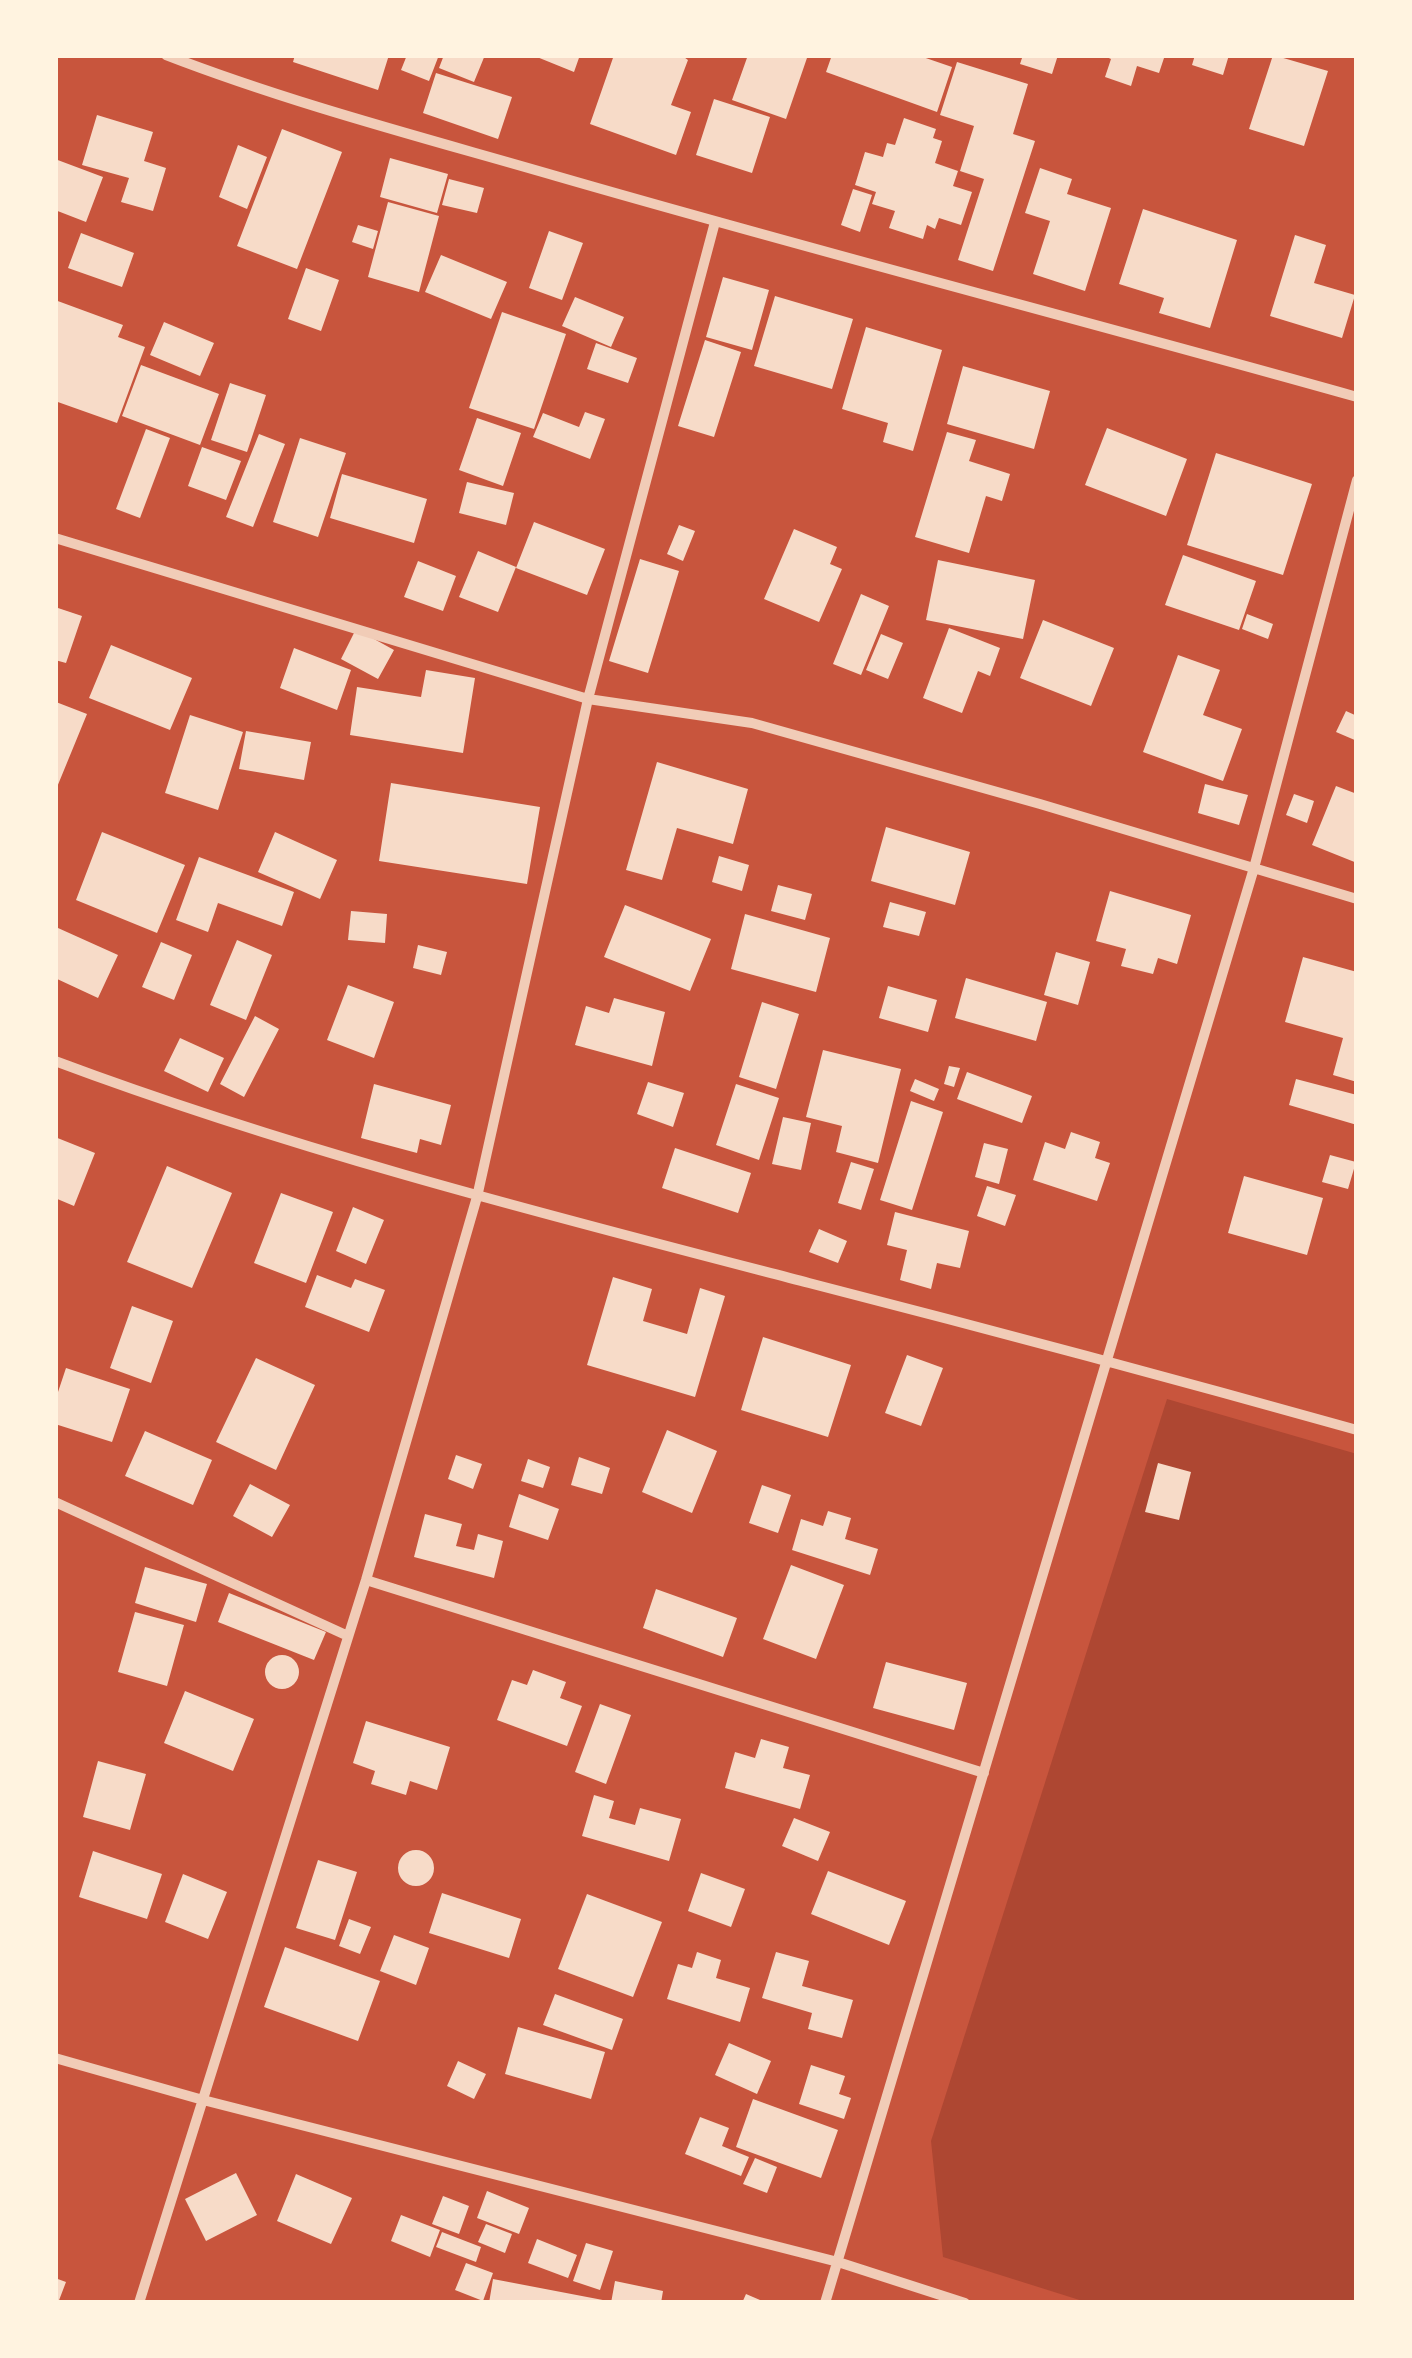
<!DOCTYPE html>
<style>
body{margin:0}
#map{position:relative;width:1412px;height:2358px;overflow:hidden;background:#c8553d;font-family:Signika,sans-serif}
canvas{display:block}
.frame{position:absolute;inset:0;border:58px solid #fff3e0;pointer-events:none}
</style>
<div id="map">
<canvas width="1412" height="2358"></canvas>
<div class="frame"></div>
</div>
<script>
const ctx = document.querySelector('canvas').getContext('2d');
ctx.lineJoin = 'round';
function fillPath(path, color) { ctx.fillStyle = color; ctx.fill(path, 'evenodd'); }
function trace(path, color, width, dash) { ctx.strokeStyle = color; ctx.lineWidth = width; ctx.lineCap = dash ? 'butt' : 'round'; ctx.setLineDash(dash || []); ctx.stroke(path); }
const green = new Path2D(`
 M1167,1399L1357,1454V2303H1089L943,2257L931,2141Z`);
const building = new Path2D(`
 M295,55H389L378,90L293,62Z
 M407,55H439L429,81L401,70Z
 M444,55H485L474,82L439,68Z
 M532,55H580L574,72Z
 M614,55H681L688,60L671,105L691,112L676,155L590,124Z
 M748,55H808L786,119L732,100Z
 M832,55H917L952,67L937,112L826,72Z
 M1023,55H1058L1052,74L1020,64Z
 M1102,55H1165L1159,73L1137,66L1131,86L1105,77L1111,59Z
 M1195,55H1229L1223,75L1192,65Z
 M1273,55L1328,71L1304,146L1249,129Z
 M957,62L1028,84L1013,134L1035,141L993,271L958,260L984,179L960,171L974,126L940,115Z
 M436,73L512,97L498,139L423,113Z
 M714,99L770,117L752,173L696,155Z
 M97,115L153,132L144,161L166,168L153,211L121,202L129,178L82,165Z
 M904,118L936,129L933,138L942,141L935,163L958,171L953,186L972,192L961,225L939,218L935,229L927,225L923,239L889,228L895,211L872,204L876,192L855,185L865,152L883,157L887,143L895,145Z
 M282,129L342,152L297,269L237,246Z
 M238,145L267,157L247,209L219,197Z
 M390,158L448,174L437,213L380,197Z
 M55,159L103,177L86,222L55,210Z
 M1040,168L1072,179L1067,194L1111,208L1085,291L1033,274L1050,221L1025,213Z
 M449,179L484,188L477,213L442,205Z
 M853,189L872,195L860,232L841,225Z
 M388,202L439,216L419,292L368,277Z
 M1143,209L1237,240L1210,328L1159,313L1164,298L1119,284Z
 M358,225L378,231L373,249L352,242Z
 M549,231L583,243L562,300L529,288Z
 M81,233L134,253L122,287L68,268Z
 M1295,235L1326,245L1314,283L1355,295L1342,338L1270,316Z
 M441,255L507,282L491,319L425,292Z
 M306,268L339,280L321,331L288,319Z
 M723,277L769,290L752,350L706,337Z
 M775,296L853,319L832,389L754,366Z
 M575,297L624,317L611,347L562,326Z
 M55,300L123,325L118,337L145,347L117,423L55,401Z
 M502,312L566,334L534,429L469,408Z
 M164,322L214,343L200,376L150,355Z
 M866,327L942,350L913,451L883,442L888,423L842,409Z
 M705,340L741,352L714,437L678,426Z
 M596,343L637,358L628,383L587,369Z
 M141,365L219,394L200,445L122,416Z
 M963,366L1050,391L1034,449L947,424Z
 M230,383L266,395L247,452L211,440Z
 M585,412L605,419L590,459L533,437L543,413L579,427Z
 M477,418L521,433L503,486L459,470Z
 M1107,428L1187,459L1166,516L1085,485Z
 M146,429L170,438L140,518L116,509Z
 M947,432L976,440L969,461L1010,474L1002,501L986,496L969,553L915,537Z
 M259,434L285,444L253,527L226,517Z
 M300,438L346,453L318,537L273,522Z
 M202,447L241,461L226,500L188,486Z
 M1216,453L1312,484L1283,575L1187,545Z
 M342,474L427,499L414,543L330,518Z
 M467,482L514,493L506,525L459,513Z
 M534,522L605,549L587,595L516,568Z
 M679,525L695,531L683,561L667,554Z
 M794,529L837,547L830,564L842,569L819,622L764,599Z
 M478,551L516,567L498,612L459,597Z
 M1183,555L1256,581L1239,630L1165,605Z
 M640,559L679,571L648,673L609,661Z
 M938,560L1035,580L1023,639L926,620Z
 M418,561L456,576L443,611L404,597Z
 M861,594L889,606L861,675L833,664Z
 M55,607L82,616L66,663L55,660Z
 M1247,614L1273,624L1268,639L1242,629Z
 M1043,620L1114,648L1091,706L1020,678Z
 M949,628L1000,648L990,676L978,671L962,713L923,698Z
 M356,629L394,650L378,679L341,659Z
 M881,634L903,643L888,679L866,670Z
 M111,645L192,678L170,730L89,698Z
 M294,648L351,670L337,710L280,688Z
 M1178,655L1220,670L1203,715L1242,729L1223,781L1143,752Z
 M426,670L475,678L463,753L350,735L357,687L421,697Z
 M56,702L87,714L55,792V705Z
 M1346,711L1357,716V741L1336,732Z
 M190,715L243,732L218,810L165,793Z
 M246,731L311,742L304,780L239,769Z
 M657,762L748,789L733,844L677,828L662,880L626,870Z
 M391,783L540,807L527,884L379,861Z
 M1205,784L1248,795L1239,825L1198,813Z
 M1336,786L1357,794V863L1312,845Z
 M1294,794L1314,801L1307,823L1286,815Z
 M886,827L970,852L955,905L871,881Z
 M102,832L185,865L157,933L76,900Z
 M275,832L337,860L320,899L258,872Z
 M719,856L749,865L742,891L712,882Z
 M199,857L294,892L282,926L218,903L208,932L176,920Z
 M778,885L812,894L805,920L771,911Z
 M1110,891L1191,915L1177,964L1158,958L1153,974L1121,966L1126,949L1096,941Z
 M890,902L926,912L919,936L883,927Z
 M625,905L711,939L690,991L604,957Z
 M351,911L387,914L385,943L348,940Z
 M745,914L830,938L816,992L731,969Z
 M58,928L118,955L98,998L55,978V934Z
 M237,940L272,955L246,1020L210,1005Z
 M161,942L192,955L174,1000L142,987Z
 M418,945L447,952L441,975L413,968Z
 M1056,952L1090,962L1078,1005L1044,995Z
 M1303,957L1357,972V1082L1333,1075L1343,1038L1285,1022Z
 M966,978L1047,1002L1036,1041L955,1018Z
 M348,985L394,1002L374,1058L327,1040Z
 M888,986L937,1000L928,1032L879,1018Z
 M614,998L665,1012L652,1066L575,1045L586,1006L609,1013Z
 M762,1002L799,1014L776,1089L739,1077Z
 M255,1016L279,1029L244,1097L220,1084Z
 M180,1038L224,1058L208,1092L164,1071Z
 M823,1050L901,1069L878,1163L836,1152L842,1126L806,1117Z
 M949,1066L960,1068L954,1087L944,1084Z
 M967,1072L1032,1096L1022,1123L957,1099Z
 M915,1079L939,1089L934,1101L910,1091Z
 M1296,1079L1357,1095V1125L1289,1105Z
 M648,1082L684,1093L673,1127L637,1114Z
 M374,1084L451,1105L441,1145L420,1139L417,1153L361,1138Z
 M736,1084L779,1098L759,1160L716,1145Z
 M911,1101L943,1112L912,1210L880,1200Z
 M783,1117L811,1123L801,1170L772,1164Z
 M1071,1132L1100,1142L1095,1158L1110,1163L1097,1201L1033,1180L1045,1142L1065,1149Z
 M55,1137L95,1153L74,1206L55,1198Z
 M984,1143L1008,1149L999,1184L975,1177Z
 M675,1148L751,1173L738,1213L662,1188Z
 M1330,1155L1356,1162L1348,1189L1322,1182Z
 M851,1162L874,1169L861,1210L838,1203Z
 M167,1166L232,1193L192,1288L127,1262Z
 M1244,1176L1323,1198L1307,1255L1228,1233Z
 M987,1186L1016,1195L1005,1226L977,1216Z
 M281,1193L333,1212L306,1283L254,1263Z
 M353,1207L384,1220L366,1264L336,1251Z
 M895,1212L969,1231L960,1268L937,1263L931,1289L900,1280L907,1250L887,1245Z
 M819,1229L847,1241L838,1263L809,1252Z
 M317,1275L351,1288L355,1279L385,1290L369,1332L305,1307Z
 M613,1277L652,1289L643,1321L687,1334L700,1288L725,1296L695,1397L587,1365Z
 M132,1306L173,1321L151,1383L110,1368Z
 M763,1337L851,1365L828,1437L741,1410Z
 M907,1355L943,1368L921,1426L885,1413Z
 M256,1358L315,1385L276,1470L216,1442Z
 M66,1368L130,1389L112,1442L55,1424V1401Z
 M667,1430L717,1451L692,1513L642,1492Z
 M145,1431L212,1460L193,1505L125,1476Z
 M456,1455L482,1464L473,1489L448,1479Z
 M579,1457L610,1468L602,1494L571,1485Z
 M528,1459L550,1467L543,1488L521,1481Z
 M1158,1463L1191,1472L1179,1520L1145,1512Z
 M250,1484L290,1505L272,1537L233,1516Z
 M762,1485L791,1495L778,1533L749,1523Z
 M519,1494L559,1509L548,1540L509,1527Z
 M828,1511L851,1518L845,1539L878,1549L870,1575L792,1550L801,1519L823,1526Z
 M425,1514L462,1524L456,1546L474,1550L478,1534L503,1541L494,1578L414,1557Z
 M791,1565L844,1585L816,1659L763,1639Z
 M145,1567L207,1584L196,1622L135,1603Z
 M656,1589L737,1618L723,1657L643,1628Z
 M229,1593L326,1632L314,1660L218,1622Z
 M135,1612L184,1625L167,1686L118,1672Z
 M265 1672a17 17 0 1 1 34 0a17 17 0 1 1-34 0Z
 M886,1662L967,1683L954,1730L873,1708Z
 M533,1670L566,1682L560,1698L582,1706L567,1746L497,1720L512,1680L527,1685Z
 M185,1691L254,1719L233,1771L164,1743Z
 M600,1704L631,1715L606,1784L575,1772Z
 M366,1721L450,1747L437,1790L410,1781L406,1795L371,1784L375,1771L353,1763Z
 M761,1739L789,1747L783,1768L810,1775L800,1809L725,1788L735,1752L755,1758Z
 M98,1761L146,1774L130,1830L83,1817Z
 M594,1795L614,1801L609,1818L635,1825L640,1808L681,1819L669,1861L582,1836Z
 M794,1818L830,1832L818,1861L782,1846Z
 M398 1868a18 18 0 1 1 36 0a18 18 0 1 1-36 0Z
 M93,1851L162,1874L147,1919L79,1897Z
 M318,1860L357,1872L335,1940L296,1928Z
 M828,1871L906,1901L889,1945L811,1914Z
 M701,1873L745,1889L731,1927L688,1911Z
 M183,1874L227,1892L208,1939L165,1922Z
 M442,1893L521,1919L509,1958L429,1933Z
 M587,1894L662,1922L633,1997L558,1969Z
 M349,1919L371,1927L360,1954L339,1946Z
 M394,1935L429,1948L416,1985L380,1971Z
 M285,1947L380,1981L358,2041L264,2007Z
 M697,1952L721,1960L716,1978L750,1988L740,2022L667,1999L678,1964L692,1968Z
 M776,1952L809,1961L802,1986L853,2000L842,2038L808,2029L812,2013L762,1998Z
 M555,1994L623,2019L612,2050L543,2025Z
 M518,2027L605,2052L591,2099L505,2074Z
 M729,2043L771,2061L757,2094L715,2075Z
 M458,2061L486,2074L474,2099L447,2086Z
 M811,2065L845,2076L839,2094L851,2098L844,2119L799,2104Z
 M753,2099L838,2130L821,2178L736,2147Z
 M700,2117L729,2128L722,2146L749,2157L741,2176L685,2154Z
 M755,2158L777,2167L767,2193L743,2184Z
 M236,2173L257,2215L206,2241L185,2199Z
 M296,2174L352,2198L331,2244L277,2221Z
 M487,2191L529,2208L519,2234L477,2218Z
 M443,2196L469,2206L459,2234L432,2224Z
 M401,2215L440,2230L430,2257L391,2241Z
 M486,2224L512,2234L505,2253L478,2242Z
 M442,2232L481,2247L476,2262L436,2247Z
 M537,2239L577,2255L568,2278L528,2263Z
 M586,2243L613,2251L600,2290L573,2281Z
 M466,2263L493,2273L483,2301L455,2290Z
 M55,2278L66,2282L58,2303H55Z
 M493,2279L608,2301V2303H489Z
 M615,2281L663,2291L661,2303H611Z
 M746,2294L767,2303H742Z`);
const minor = new Path2D(`
 M166,55C293,104 425,138 556,176C822,253 1090,322 1357,397
 M55,538L588,699L752,723L1040,804L1357,899
 M55,1061C301,1153 555,1217 809,1283C992,1330 1175,1379 1357,1430
 M55,1502L348,1636
 M366,1580L984,1773
 M55,2058L203,2100L838,2262L965,2303
 M139,2303L366,1580L477,1197L588,699L715,222
 M825,2303L1254,868L1357,480`);
fillPath(green, '#ae4732');
fillPath(building, '#f7dbc8');
trace(minor, '#f1ccb7', 10);
</script>
